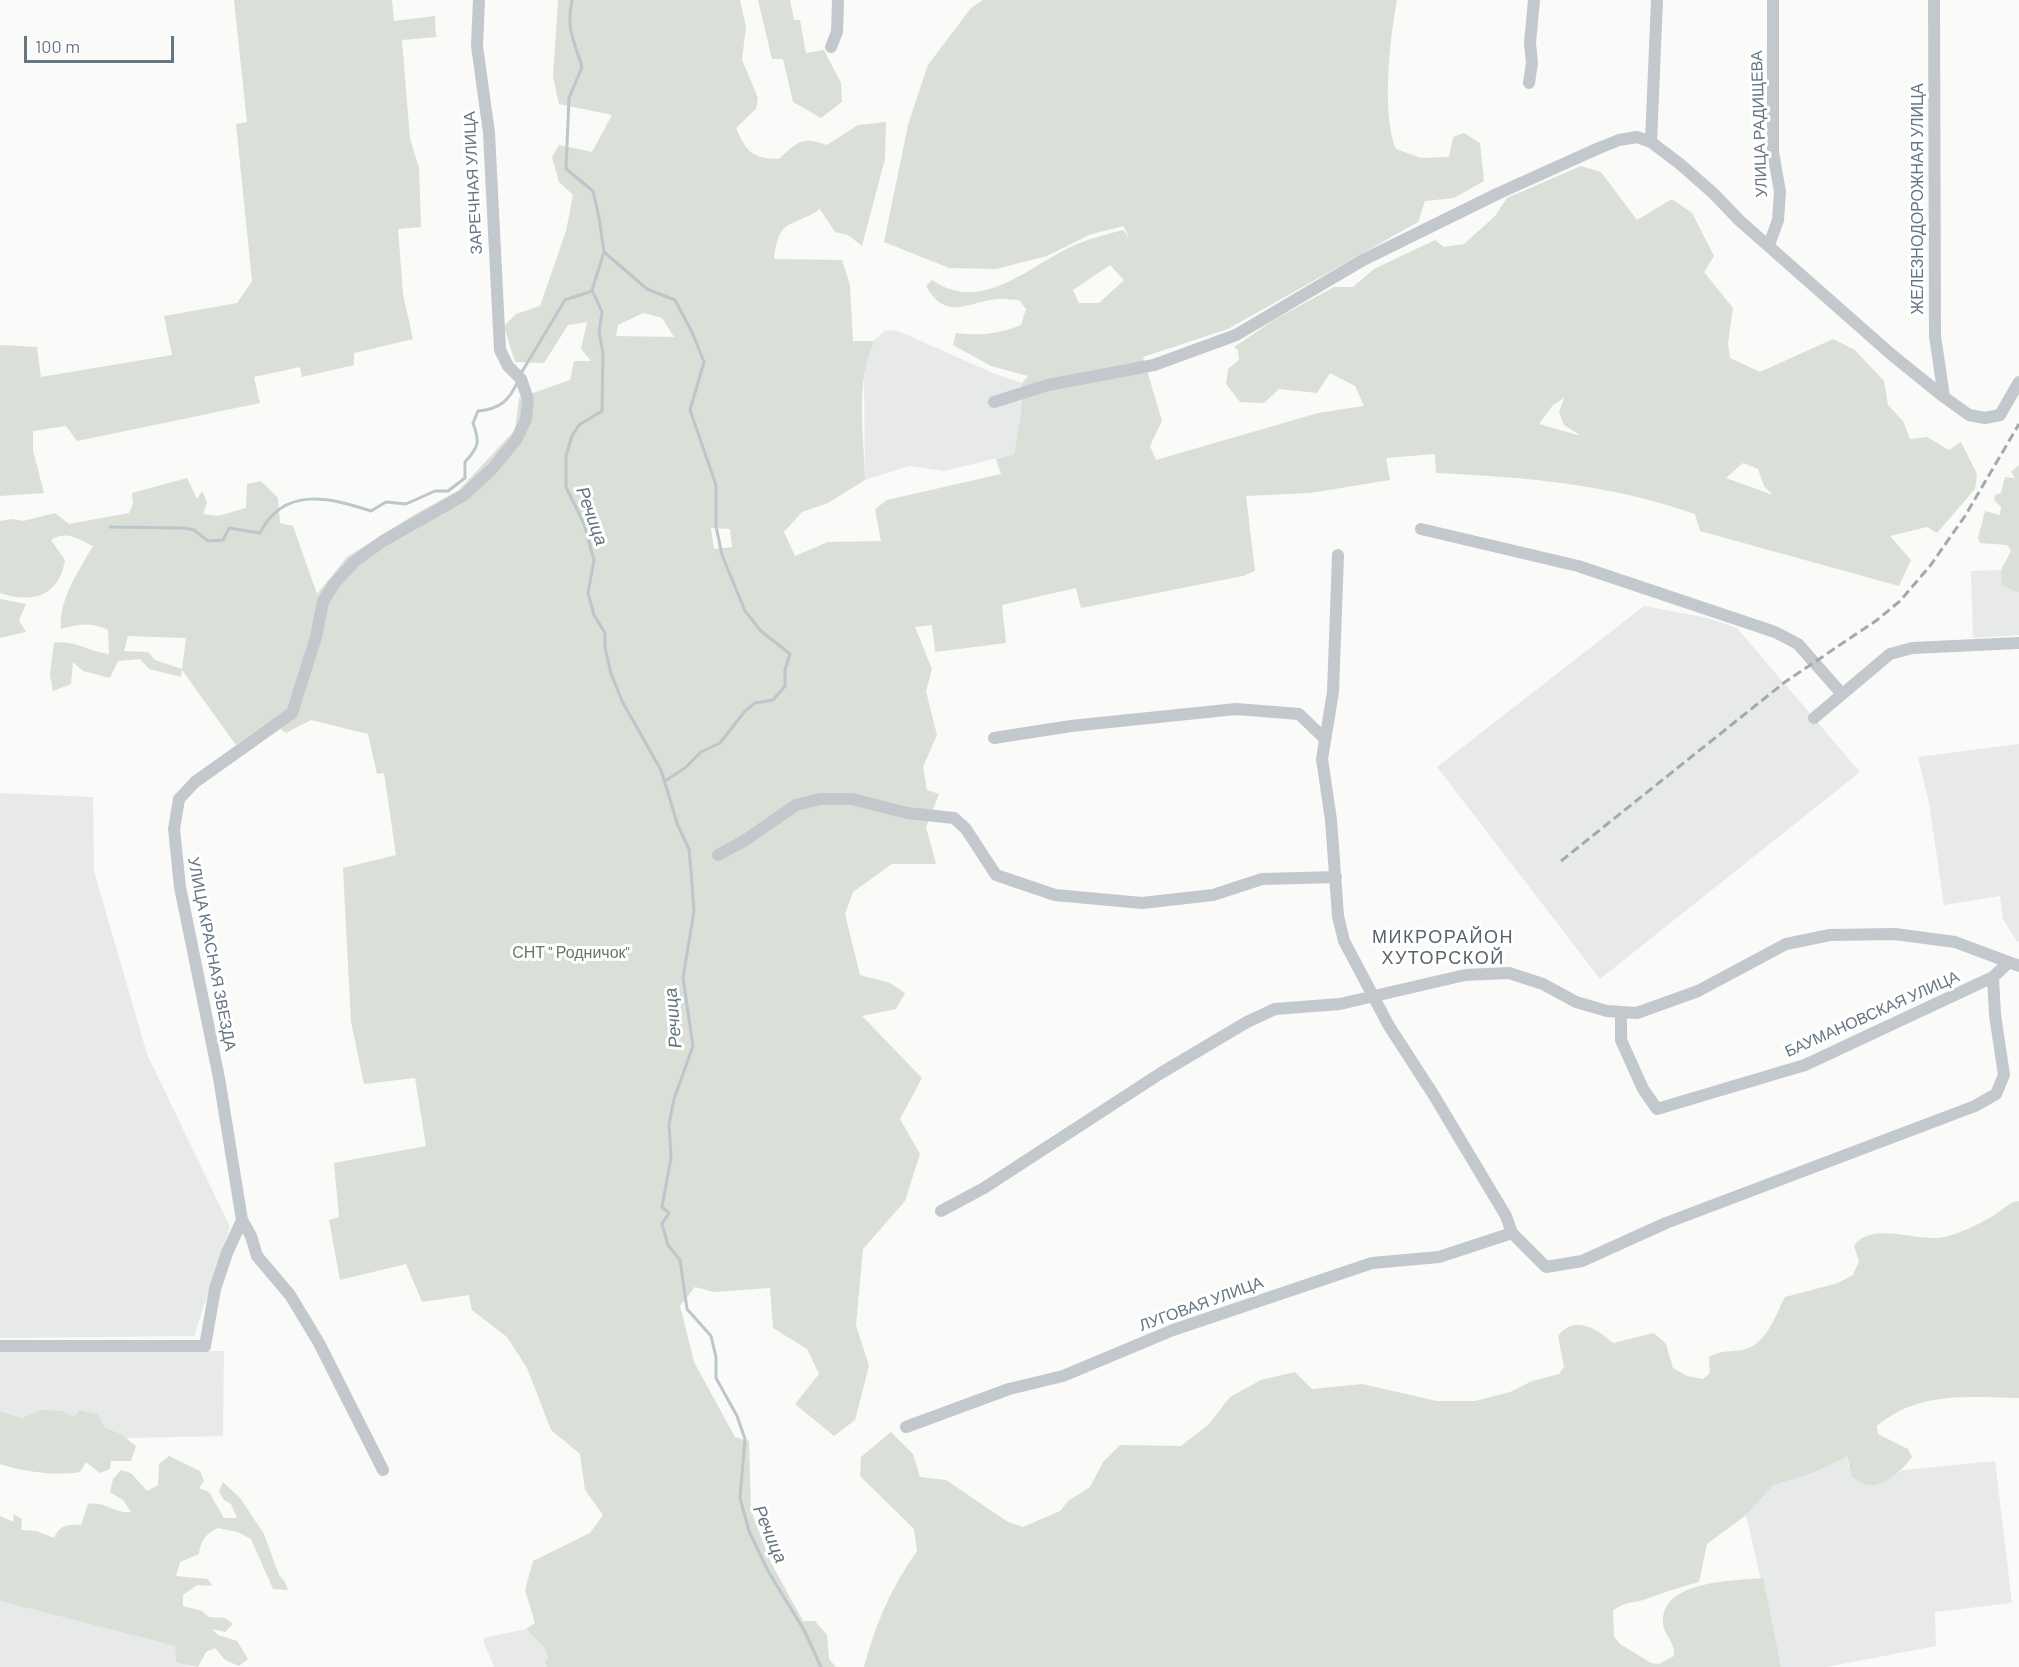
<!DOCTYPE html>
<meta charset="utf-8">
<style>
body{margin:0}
#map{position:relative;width:2019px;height:1667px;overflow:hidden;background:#fafaf8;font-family:Barlow,sans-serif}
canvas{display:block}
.scale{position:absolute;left:24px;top:36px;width:150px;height:27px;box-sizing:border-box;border:3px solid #657683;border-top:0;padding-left:8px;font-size:18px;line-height:21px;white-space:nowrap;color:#657683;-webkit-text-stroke:4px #fff;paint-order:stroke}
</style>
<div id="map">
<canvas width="2019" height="1667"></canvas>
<div class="scale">100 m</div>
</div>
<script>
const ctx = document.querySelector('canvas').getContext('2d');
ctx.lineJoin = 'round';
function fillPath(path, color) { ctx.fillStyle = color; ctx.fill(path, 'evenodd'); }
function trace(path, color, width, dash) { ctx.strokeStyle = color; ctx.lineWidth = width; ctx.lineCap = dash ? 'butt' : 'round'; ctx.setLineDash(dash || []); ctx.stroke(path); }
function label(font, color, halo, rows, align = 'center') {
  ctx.font = font + ' Barlow,sans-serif'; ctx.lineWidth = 6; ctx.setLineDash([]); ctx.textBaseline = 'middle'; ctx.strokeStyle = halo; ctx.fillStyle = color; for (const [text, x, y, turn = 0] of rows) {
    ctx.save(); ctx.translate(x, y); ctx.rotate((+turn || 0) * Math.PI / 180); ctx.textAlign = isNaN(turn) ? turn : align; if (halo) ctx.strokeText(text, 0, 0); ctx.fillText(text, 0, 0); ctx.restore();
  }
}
const built = new Path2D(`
 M896,330L993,373L1022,383L1021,413L1014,454L944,471L909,466L865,480L864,380L866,357L875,339L885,331Z
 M2001,570L2003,584L2013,591L2019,592V635L1973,638L1971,571Z
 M1644,606L1708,618L1737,628L1860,772L1600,979L1437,767Z
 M2019,744V941L2017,942L2003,919L2000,896L1944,905L1929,803L1918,757Z
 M0,793L93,797L94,871L147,1054L230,1227L194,1336L0,1338Z
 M0,1350L224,1351L223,1436L127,1438L105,1428L98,1414L80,1410L74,1418L41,1410L22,1418L0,1411Z
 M1847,1455L1848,1466L1873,1485L1903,1470L1995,1461L2012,1603L1935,1612L1936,1646L1826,1667H1781L1746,1515L1774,1485L1813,1473Z
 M0,1601L175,1646L176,1663L192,1667H0Z
 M526,1629L545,1648L548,1658L545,1660L547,1667H494L484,1643V1638Z`);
const green = new Path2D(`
 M234,0H392L394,21L435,16L436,37L402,40L410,139L419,168L421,227L398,229L403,294L413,339L354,353V365L302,377L300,367L254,377L260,403L77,441L66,426L33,431V450L44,493L0,496V345L37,347L41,377L172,355L164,316L237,303L252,281L236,124L247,122Z
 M558,0H740L746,27L742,60L758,98L756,109L736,128C747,153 752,158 779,159C798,141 802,136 827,145L858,125L886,122L885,159L862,246L848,235L835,232L820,209C791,229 779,216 774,259L842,260L850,285L853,341H874C855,382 864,435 865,480L828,503L802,512L784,532L795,556L828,542L881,541L875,509L887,500L1001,474L996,459L1014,454L1021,413L1022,383L1028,376L991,366L953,345L956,333C980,336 999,334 1021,325L1026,309L1019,300C1012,300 1003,298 996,299C965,303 946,321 926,286L932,280C983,315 1029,265 1075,245C1091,238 1107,234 1123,230L1130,239L1123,226L1089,235L1047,256L996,269L949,268L884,242L908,125L928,65L971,8L983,0H1397C1390,37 1381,115 1396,149L1421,158L1449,157L1453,137L1464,133L1480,143L1484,181L1454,198L1425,201L1418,222L1228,329L1143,357L1162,421L1150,446L1156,460L1318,413L1364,406L1355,386L1330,373L1317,393L1279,389L1264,403L1240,402L1226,384L1228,369L1239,360L1238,350L1234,347L1274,320L1334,287H1353L1374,269L1435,240L1444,247L1464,244L1495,216L1507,198L1581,166L1601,172L1637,220L1672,199L1692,213L1714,256L1704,272L1733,308L1728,343L1730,358L1760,372L1833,339L1855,350L1884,381L1888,405L1903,421L1910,439L1927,437L1949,450L1961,442L1977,474L1975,489L1937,533L1927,527L1890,536L1911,560L1899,586L1700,531L1695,514C1609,484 1526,477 1436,473L1435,454L1386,458L1390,480L1310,493L1246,496L1255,571L1243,576L1081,608L1076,588L1002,605L1006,643L935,652L932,625L915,627L932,669L926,691L937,735L923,767L927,790L939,794L926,827L936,864H892L853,892L845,914L860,975L890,983L905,993L896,1009L862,1016L922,1078L900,1119L920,1154L905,1201L863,1249L856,1325L869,1366L855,1420L834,1436L795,1404L819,1374L807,1349L773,1328L770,1288L714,1292L695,1287L680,1306L694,1362L735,1437L749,1441L751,1510L770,1561L803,1621H815L827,1635L829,1659L836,1667H547L545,1660L548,1658L545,1648L526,1629L535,1623L525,1590L533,1561L590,1533L603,1515L585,1490L580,1454L551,1430L527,1368L507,1337L472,1310L469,1295L422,1302L406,1264L340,1280L329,1220L339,1217L334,1163L426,1146L415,1078L364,1084L351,1022L343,868L396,855L384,773L377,774L368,734L311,720L286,733L270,721L236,745L182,670L181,677L149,669L140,659L118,661L110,678L83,671L73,662L71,684L53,691L50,675L54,643C73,639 90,652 109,654L108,630C91,622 79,624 61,629C58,601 79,570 93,546C78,539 66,530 51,540L65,560C59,596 33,604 0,593V521L13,519L23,521L55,513L69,524L129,513L133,504L132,493L187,478L197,499L202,491L207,502L203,514L218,516L246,508L247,484L261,481L278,498L280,523L293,526L317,594L347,557L414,515L459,490L515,430L519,398L570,380L574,361H591L581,349L587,322L568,325L544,363L515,362L504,326L516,314L540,306L566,231L573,195L559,182L552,157L559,145L592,152L612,115L559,104L553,76ZM1110,265L1124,280L1099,303H1079L1073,290ZM643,313L662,318L674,337L616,336L618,325ZM1564,398L1559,412L1564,425L1581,436L1539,424L1553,405ZM1743,463L1758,469L1764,486L1773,495L1726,478ZM711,528L730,529L732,547L714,549ZM128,636L186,638L182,669L155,660L148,652L124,651Z
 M758,0H790L794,20H800L806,53L824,50L841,83L842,102L821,118L793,102L783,59H772Z
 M2019,465V592L2013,591L2002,584L2001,570L2011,551L2007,545L1980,543L1978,538L1985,511L2000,515L2001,507L1994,500L1995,495L2001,493L2005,477L2015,478L2011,472Z
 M0,599L26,604L19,620L26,632L0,638Z
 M2019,1201V1398C1969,1397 1917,1391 1877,1426L1878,1434L1908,1449L1912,1457C1904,1468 1885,1487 1869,1485C1863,1484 1857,1480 1852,1477L1847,1456L1813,1473L1774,1485L1746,1515L1707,1544L1699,1582C1680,1587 1662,1593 1643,1600C1630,1604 1626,1601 1613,1611L1614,1636L1620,1644L1651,1663L1659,1664L1674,1656C1676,1642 1663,1635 1663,1622C1662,1580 1733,1581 1763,1578L1781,1667H864C876,1623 891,1588 917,1551L914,1529L860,1476L861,1457L891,1432L913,1454L920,1477L946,1480L1008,1522L1023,1527L1060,1511L1068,1501L1090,1487L1103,1462L1120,1445L1181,1446L1209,1424L1230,1397L1261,1380L1295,1372L1312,1389L1362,1384L1437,1401H1475L1510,1392L1532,1381L1559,1374L1564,1367L1558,1336C1575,1313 1598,1330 1613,1343L1654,1333L1666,1344L1673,1368L1687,1376L1703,1379L1710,1373L1709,1357C1721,1349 1733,1353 1746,1349C1767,1343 1776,1314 1785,1297L1838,1283L1853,1275L1859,1261L1854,1246C1872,1220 1917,1243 1944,1237C1958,1234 1978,1225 1991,1217C2001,1212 2008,1202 2019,1201Z
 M41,1410L62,1411L74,1417L79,1410L98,1414L105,1428L121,1434L136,1446L131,1461H111L110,1469L100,1473L86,1462L80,1472C57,1476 23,1472 0,1464V1411L22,1418Z
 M169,1456L200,1471L204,1481L199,1488L209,1492L224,1518H237L231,1504L224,1500L219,1491L223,1482L240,1498L264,1534L279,1575L285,1582L288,1590L273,1589L251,1539L238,1532L218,1528C205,1535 201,1540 199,1554L180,1562L176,1576L208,1579L212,1586L197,1585L183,1595V1606L202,1611L209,1617L225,1618L233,1624L225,1632L212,1629L218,1635L237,1641L248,1659L239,1666L225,1660L215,1648L206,1652L198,1667L176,1663L175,1646L0,1601V1516L14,1522L13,1514L22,1519L21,1530L36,1531L54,1538C59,1526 67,1524 81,1525L88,1504C105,1501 114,1514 131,1512L123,1500L110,1492L113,1479L121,1470L131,1473L147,1491L158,1485L159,1464Z`);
const stream = new Path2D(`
 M572,0C566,30 574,40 582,67L569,98L566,169L593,191L599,218L604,252L592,290L602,312L599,333L603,353L602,411L579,425L572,436L566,456V487L584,524L594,560L588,593L594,615L605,633V647L611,674L623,703L661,770L678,826L689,849L691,871L694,911L683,978L693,1046L674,1099L669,1124L671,1158L662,1207L669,1213L662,1224L668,1245L680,1260L687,1309L711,1336L716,1357V1378L737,1416L745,1439L740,1498L749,1531L768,1571L804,1630L821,1667
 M604,252L647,289L675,300L692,332L704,362L690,410L716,485V526L722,555L745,611L761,631L790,654L785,670V686L773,700L755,703L745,711L720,743L701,752L685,768L665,781
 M520,375L565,300L592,291
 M110,527L184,528L194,530L208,541L223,540L229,528L260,533C284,485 331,498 371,511L386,502L406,504L435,491H448L465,478V462C479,447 480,442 473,423L478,411C500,409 509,401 518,381`);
const minor = new Path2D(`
 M1934,0L1935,336L1944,397
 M831,47L837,32L838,0
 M1529,83L1532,63L1530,43L1534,0
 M1651,142L1657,0
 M1769,245L1778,220L1780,192L1773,152V0
 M994,402L1048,385L1154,365L1236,335L1363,260L1499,193L1599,148L1619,140L1637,137L1651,142L1680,164L1713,193L1740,221L1892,355L1944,397L1969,415L1985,418L2000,415L2019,382
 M1421,529L1578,566L1775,632L1798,644L1842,694
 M1338,555L1333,692L1322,759L1331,820L1338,916L1344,941L1389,1026L1433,1094L1506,1216L1512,1233L1546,1267L1582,1261L1666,1223L1975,1106L1996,1094L2004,1075L1995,1015L1993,977L2007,964
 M1814,718L1890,654L1912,648L2019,643
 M994,738L1071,726L1236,709L1299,714L1325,739
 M718,855L744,841L796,805L820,799H852L907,813L954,818L966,829L996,875L1055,895L1142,903L1213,895L1262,879L1336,877
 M1621,1012V1040L1643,1089L1657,1109L1805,1065L1993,977
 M941,1211L984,1188L1161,1073L1247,1022L1275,1009L1340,1004L1465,975L1509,973L1543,984L1576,1002L1607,1011L1637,1013L1698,991L1786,944L1830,935L1895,934L1955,942L2019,966
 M242,1220L251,1236L257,1256L290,1295L319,1343L383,1470
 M0,1346H205L215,1289L227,1253L242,1220L219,1078L180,887L174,829L179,799L195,782L292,713L316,637L323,602L334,584L354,562L383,541L464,495L492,469L516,440L526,419L528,399L521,379L508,366L500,350L489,133L477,46L479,0
 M906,1427L1009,1389L1063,1376L1173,1330L1372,1263L1439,1257L1512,1233`);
const rail = new Path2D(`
 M1561,861L1785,682L1877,620L1900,601L1930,566L1965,516L2019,424`);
const streetNames = [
 ["УЛИЦА РАДИЩЕВА",1759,124,-92],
 ["ЗАРЕЧНАЯ УЛИЦА",473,183,-93],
 ["ЖЕЛЕЗНОДОРОЖНАЯ УЛИЦА",1918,199,-90],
 ["УЛИЦА КРАСНАЯ ЗВЕЗДА",212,954,79],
 ["БАУМАНОВСКАЯ УЛИЦА",1872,1014,-24],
 ["ЛУГОВАЯ УЛИЦА",1201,1304,-20]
];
const parkNames = [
 ["СНТ \" Родничок\"",571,953]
];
const waterNames = [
 ["Речица",592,516,70],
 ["Речица",673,1018,-95],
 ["Речица",770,1534,67]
];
const neighbourhoodNames = [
 ["МИКРОРАЙОН",1443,937],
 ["ХУТОРСКОЙ",1443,958]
];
fillPath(built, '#e8e9e9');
fillPath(green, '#dadfd7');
trace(stream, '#bbc7cb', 3);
trace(minor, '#c3c8cc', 12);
trace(rail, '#a2aab0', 3, [9, 4.5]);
label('16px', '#657683', '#fff', streetNames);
label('16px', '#687a64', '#fff', parkNames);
label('italic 18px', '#60757c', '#fff', waterNames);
ctx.letterSpacing = '1.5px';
label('18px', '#57646e', '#fff', neighbourhoodNames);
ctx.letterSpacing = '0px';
</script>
